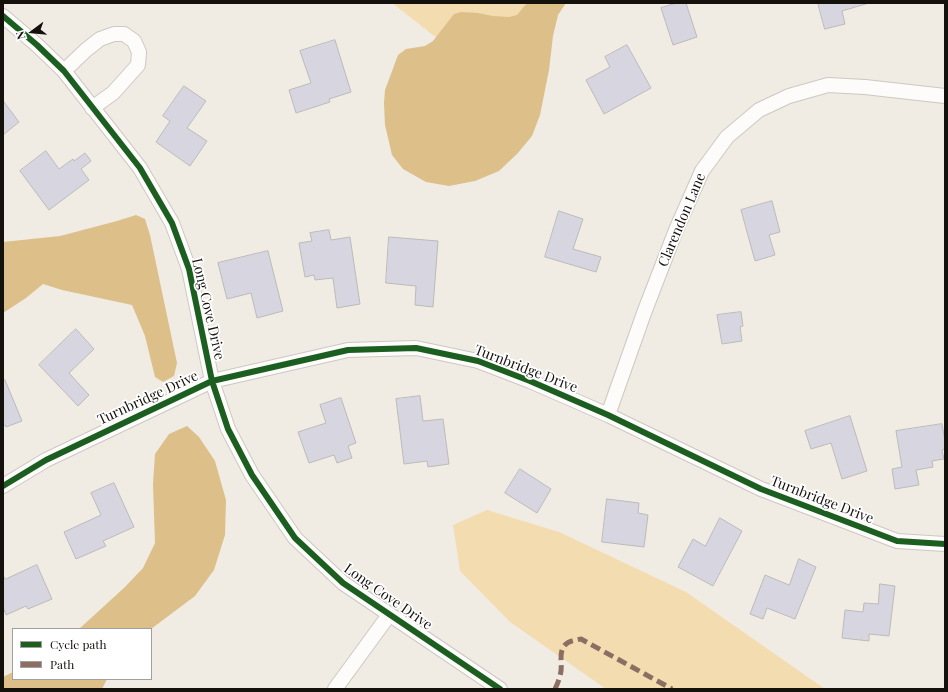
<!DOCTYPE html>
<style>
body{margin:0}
#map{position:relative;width:948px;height:692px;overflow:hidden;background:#f0ece4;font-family:"Playfair Display",serif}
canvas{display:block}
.frame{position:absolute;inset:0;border:4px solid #14110d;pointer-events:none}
.legend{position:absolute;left:12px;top:628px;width:140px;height:52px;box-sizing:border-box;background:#fff;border:1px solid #a1a09e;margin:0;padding:5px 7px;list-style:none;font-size:12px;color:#14110d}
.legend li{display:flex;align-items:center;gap:8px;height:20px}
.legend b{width:20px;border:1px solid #a1a09e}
.north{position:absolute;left:12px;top:12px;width:40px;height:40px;-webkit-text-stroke:3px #fff;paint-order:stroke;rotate:254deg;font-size:11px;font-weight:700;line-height:16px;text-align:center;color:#14110d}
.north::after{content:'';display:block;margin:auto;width:14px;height:18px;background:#14110d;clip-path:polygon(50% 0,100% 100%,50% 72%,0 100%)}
</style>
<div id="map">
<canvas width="948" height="692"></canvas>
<div class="frame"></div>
<ul class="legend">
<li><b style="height:5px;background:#1b5e20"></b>Cycle path</li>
<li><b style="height:5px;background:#8d6e63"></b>Path</li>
</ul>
<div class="north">N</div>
</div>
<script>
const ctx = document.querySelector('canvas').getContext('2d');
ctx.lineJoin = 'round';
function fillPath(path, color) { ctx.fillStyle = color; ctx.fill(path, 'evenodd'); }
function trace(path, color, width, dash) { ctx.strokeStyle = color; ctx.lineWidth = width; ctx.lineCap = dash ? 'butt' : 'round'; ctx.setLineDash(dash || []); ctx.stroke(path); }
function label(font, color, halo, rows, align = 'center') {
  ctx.font = font + ' "Playfair Display",serif'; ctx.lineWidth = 3.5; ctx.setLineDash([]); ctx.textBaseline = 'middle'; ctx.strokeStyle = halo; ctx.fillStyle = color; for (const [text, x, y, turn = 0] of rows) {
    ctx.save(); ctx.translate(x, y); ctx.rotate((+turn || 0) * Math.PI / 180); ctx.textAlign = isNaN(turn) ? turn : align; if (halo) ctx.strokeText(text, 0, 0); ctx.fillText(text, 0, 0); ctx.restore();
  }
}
const green = new Path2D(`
 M392,3H551L465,60Z
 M487,510L559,532L686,592L825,689H606L510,622L460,571L453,525Z`);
const water = new Path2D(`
 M527,3H566L558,15L553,36L549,70L540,115L532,136L517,154L499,171L475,181L449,186L426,182L403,169L392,155L385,125L384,103L385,90L398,55L406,49L425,46L433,41L454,14L461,12L478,13L493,16L509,17L517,15Z
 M136,215L145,219L150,235L177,363L174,376L163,382L155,377L145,336L132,305L62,290L43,284L26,298L3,313V242L60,236L117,221Z
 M187,426L199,437L215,461L226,500L225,535L214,570L195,596L151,629H79L125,587L143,568L155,543L153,484L155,454L169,434Z
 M13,672V679H107L102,689H3V677Z`);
const building = new Path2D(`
 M677,3H686L697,37L673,45L661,8Z
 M818,3H869L842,11L845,24L825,29Z
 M335,40L351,92L329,99L330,102L296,113L289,90L311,83L300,51Z
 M627,45L651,88L604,114L586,80L610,67L605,57Z
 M184,86L206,101L187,128L207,141L190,166L156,142L170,121L163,116Z
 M4,102L19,122L3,135V103Z
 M46,151L59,169L73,159L74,161L85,153L91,161L81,169L89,180L49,210L20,171Z
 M772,201L780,232L769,235L775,255L755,261L741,210Z
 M559,211L583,219L573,249L601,257L596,272L545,257Z
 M329,230L331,240L350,237L360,304L337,308L333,278L315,280L314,275L305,277L299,243L312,241L310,233Z
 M389,237L438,241L433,307L415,305L416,286L386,283Z
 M268,251L283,311L257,318L251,293L227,299L218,263Z
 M741,312L743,326L740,327L742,341L722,344L717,315Z
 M76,329L94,349L69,373L89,395L78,406L39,365Z
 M5,380L22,421L6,427L5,425L3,426V381Z
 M420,396L423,421L443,419L449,464L428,467L427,461L404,464L396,399Z
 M341,398L356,443L348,446L352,458L337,463L334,455L309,463L298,432L326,423L320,405Z
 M850,416L867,471L842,479L831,443L811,449L805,431Z
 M942,424L945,441V449L942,450L944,459L932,461L933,467L916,470L919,485L895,489L892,469L902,467L896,431Z
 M520,469L551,489L537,513L505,493Z
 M114,483L134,527L103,541L106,546L76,559L64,532L101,515L91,493Z
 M607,499L639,503L638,513L648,515L644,547L602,542Z
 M720,518L742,531L713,586L678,567L693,539L705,546Z
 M799,559L816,567L795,619L767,608L763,619L750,614L765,575L789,585Z
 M37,565L52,599L28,609L26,606L6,615L3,607V575L5,579Z
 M880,584L895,586L889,636L869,634V641L842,638L845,610L863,612L864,603L878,604Z`);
const minor = new Path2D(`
 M3,16L37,45L64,71L140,168L172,223L189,269L212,381L228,429L252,475L295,538L343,583L500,689
 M64,71L86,50L100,39L114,34H124L134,41L139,52L138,65L113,93L92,108
 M608,415L644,313L676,230L702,171L727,137L759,110L789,96L828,85L865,87L945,96
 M3,486L46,460L212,381L348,350L416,348L478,361L530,381L608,415L761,489L897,541L945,544
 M335,689L389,615`);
const quiet = new Path2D(`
 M555,689C558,683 560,677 561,671C562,663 559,653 564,646C568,641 575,640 581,639L672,689`);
const cycleway = new Path2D(`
 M3,16L37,45L64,71L140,168L172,223L189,269L212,381L228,429L252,475L295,538L343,583L500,689
 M3,486L46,460L212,381L348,350L416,348L478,361L530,381L608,415L761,489L897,541L945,544`);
const streetNames = [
 ["Clarendon Lane",682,220,-67],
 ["Long Cove Drive",208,309,77],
 ["Turnbridge Drive",526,369,21],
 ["Turnbridge Drive",148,398,-25],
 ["Turnbridge Drive",822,500,21],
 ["Long Cove Drive",388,597,35]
];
fillPath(green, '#f4dcb1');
fillPath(water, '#ddbf8a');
fillPath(building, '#d7d5e0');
trace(building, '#bcbab9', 1);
trace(minor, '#ccc8c2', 16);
trace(minor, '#fdfcfb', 14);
trace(quiet, '#8d6e63', 5, [10, 5]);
trace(cycleway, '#1b5e20', 6);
label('14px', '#14110d', '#fff', streetNames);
</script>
